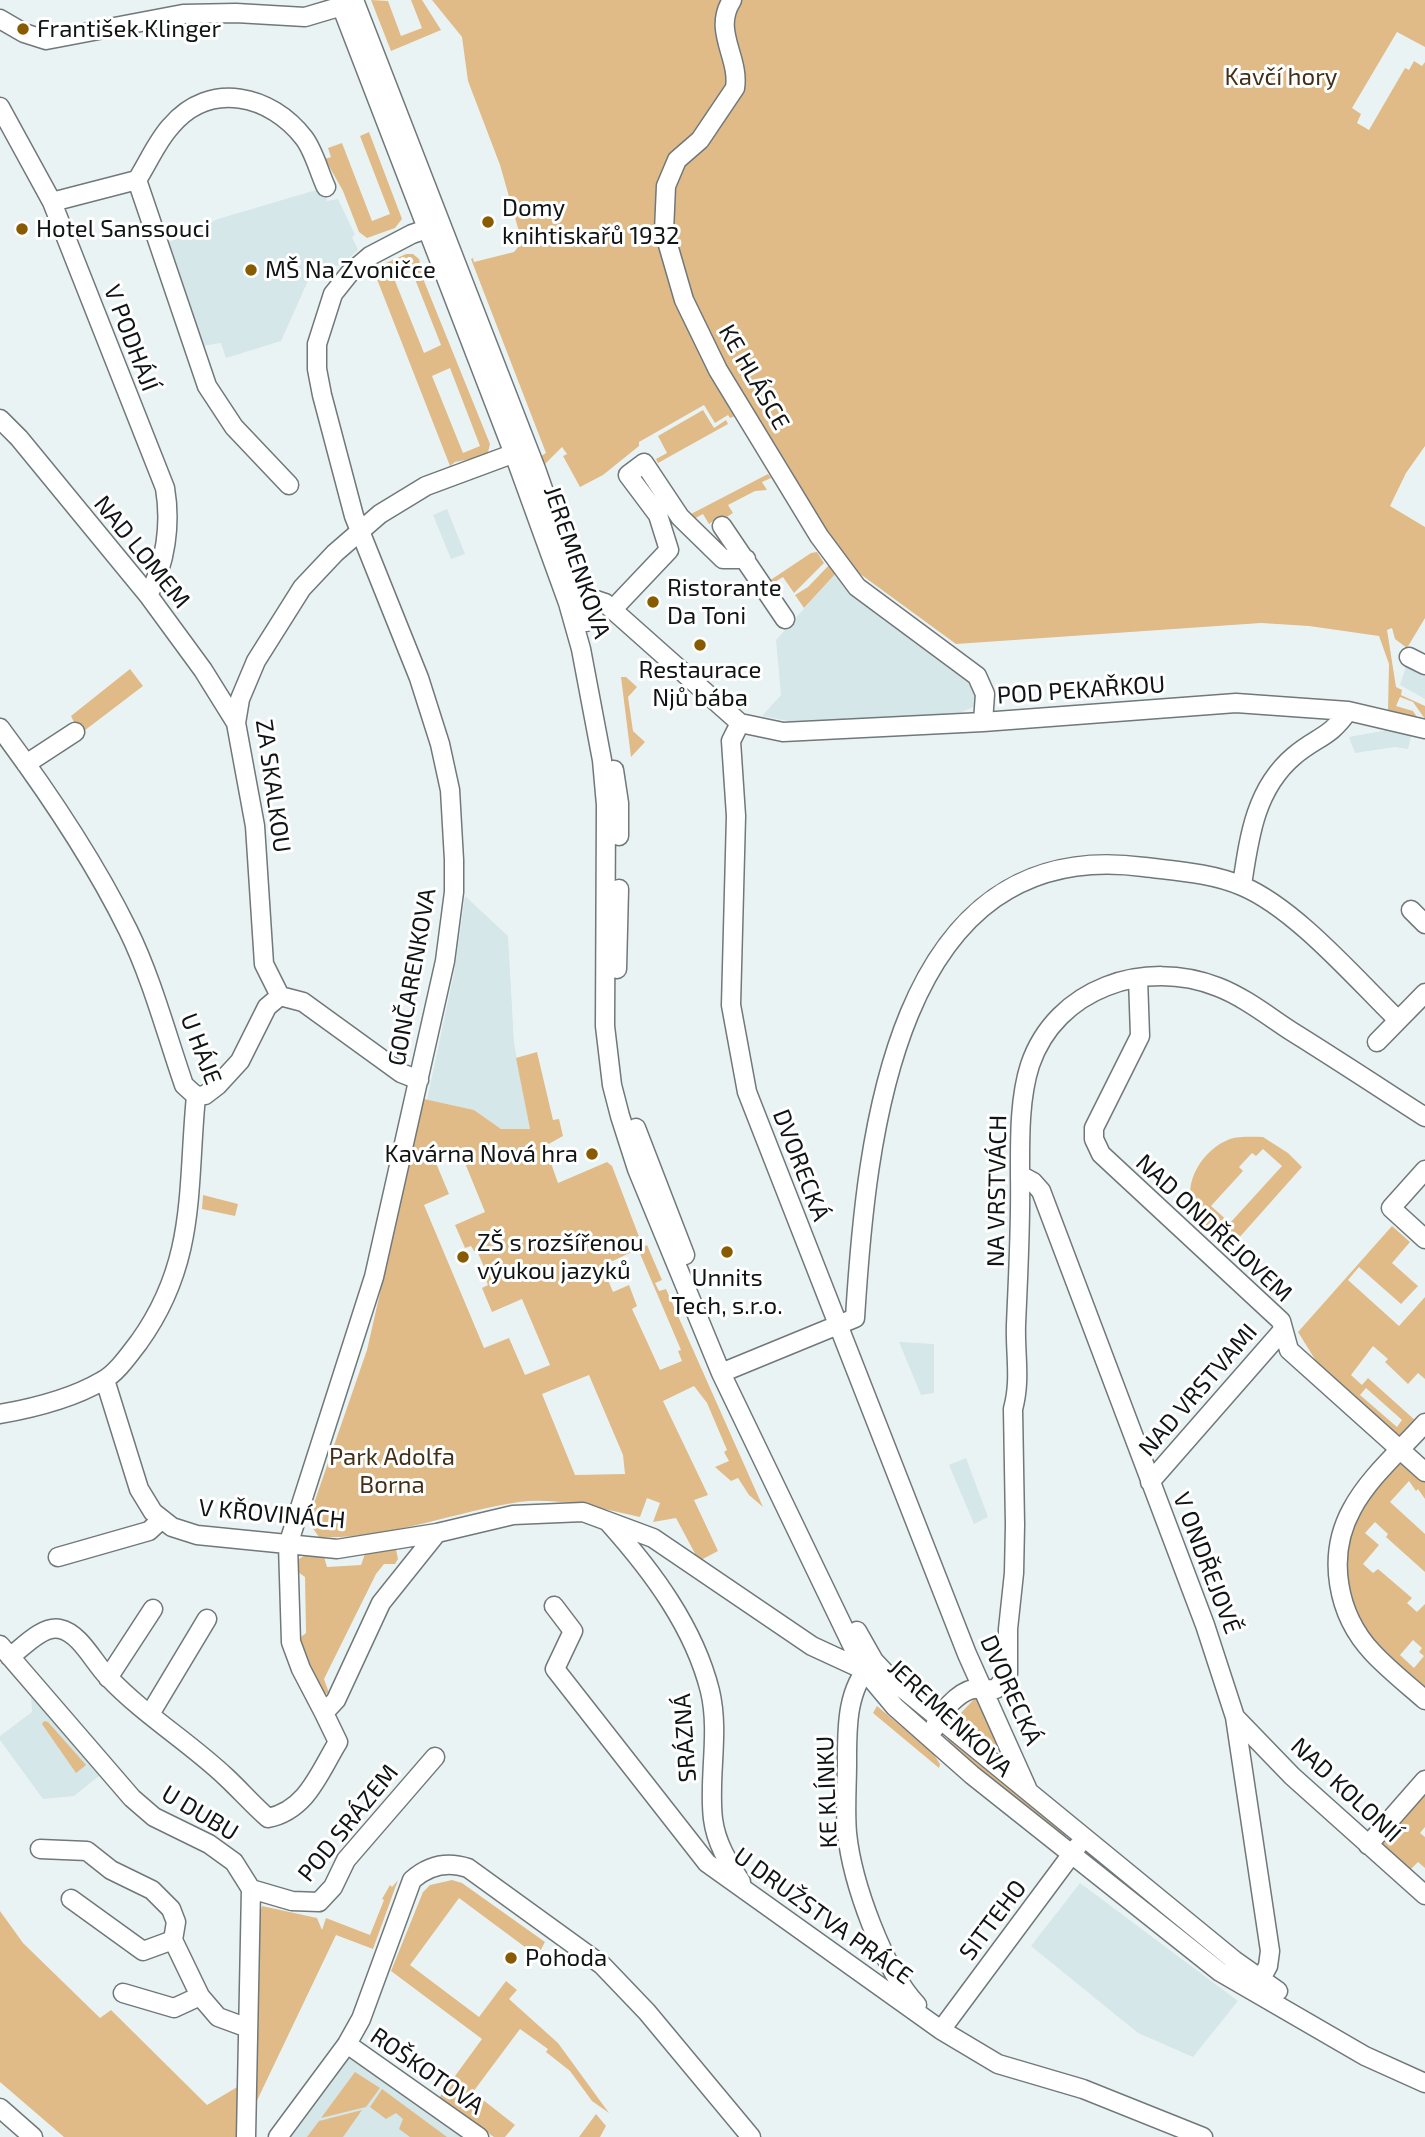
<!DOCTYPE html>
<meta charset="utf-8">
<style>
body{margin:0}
canvas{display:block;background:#eaf3f4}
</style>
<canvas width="1425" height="2137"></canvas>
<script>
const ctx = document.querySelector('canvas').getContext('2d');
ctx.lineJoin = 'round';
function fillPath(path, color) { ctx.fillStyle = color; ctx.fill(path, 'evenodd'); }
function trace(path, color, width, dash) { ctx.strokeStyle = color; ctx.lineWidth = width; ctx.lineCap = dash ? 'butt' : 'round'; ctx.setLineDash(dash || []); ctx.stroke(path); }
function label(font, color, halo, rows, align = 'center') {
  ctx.font = font + ' "Exo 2",sans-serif'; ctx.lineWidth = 6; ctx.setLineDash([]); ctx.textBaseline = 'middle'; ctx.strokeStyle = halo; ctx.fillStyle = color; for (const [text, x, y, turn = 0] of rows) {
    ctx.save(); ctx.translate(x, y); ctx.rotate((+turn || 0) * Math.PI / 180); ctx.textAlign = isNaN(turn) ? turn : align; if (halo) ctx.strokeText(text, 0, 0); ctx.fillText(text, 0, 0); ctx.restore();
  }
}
const built = new Path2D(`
 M323,188L327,201L338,199L355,235L352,237L358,250L341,265L311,274L281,341L226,358L221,343L203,346L167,243L218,219Z
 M447,509L465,554L451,559L433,515Z
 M835,574L978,681L977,705L960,713L810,725L762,716L781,695L776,640Z
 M1407,663L1425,672V699L1400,685Z
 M1393,729L1412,733L1408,749L1395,747L1355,753L1349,737Z
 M465,896L508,936L514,1043L530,1129H501L474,1110L427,1100L454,973Z
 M899,1342L934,1344V1393L921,1395Z
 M966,1458L988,1517L974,1524L949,1465Z
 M31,1696L99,1776L74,1796L43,1799L0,1740V1736L32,1712Z
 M1080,1883L1238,2001L1193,2057L1138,2033L1031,1946Z
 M350,2052L470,2137H289Z`);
const green = new Path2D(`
 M371,0L388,1L401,36L422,28L411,0H422L441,30L391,51Z
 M432,0H1425V47L1397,32L1352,108L1361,114L1357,123L1369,130L1405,68L1409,70L1414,61L1422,66L1425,62V446L1406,473L1390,506L1425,527V618L1407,648L1395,639L1392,628L1387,630L1396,687L1402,690L1401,695L1425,706V719L1413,702L1400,697L1396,706L1413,711L1417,717L1388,710L1389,664L1379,636L1309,626L1261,623L956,644L852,568L732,408L735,416L730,418L728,415L715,423L704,405L639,442V446L603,475L580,487L563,456L567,454L562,447L545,464L541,456L546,453L471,259L482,254L473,258L474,262L514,252L522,242L500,165L468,81L462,37Z
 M369,132L402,219L395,228L367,238L359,232L343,191L325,159L331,157L328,148L342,143L372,221L390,214L360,136Z
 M406,254H413L419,259L424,281L490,444L487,456L455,462L450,466L373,269ZM411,269L441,345L424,353L393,276ZM450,368L480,446L463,453L432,376Z
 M703,410L714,428L726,420L728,424L658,463L656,459L667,453L658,436Z
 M768,474L771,478L762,482L767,490L755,491L728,505L733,513L719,522L716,519L709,524L703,514L692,520L689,515Z
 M817,552L824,563L794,593L783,577L773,583L794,619L769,581L811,553Z
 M830,564L837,572L804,608L795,595L808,587Z
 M130,669L143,686L80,734L71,716Z
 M621,677H626L637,687L628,697L633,731L645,742L631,757Z
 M537,1052L553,1120L559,1119L563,1136L545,1146L558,1183L607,1162L612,1166L643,1247L647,1245L662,1280L655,1283L659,1291L666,1289L763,1507L749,1495L738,1478L731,1481L715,1467L729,1461L724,1452L727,1450L707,1403L694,1386L663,1401L708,1495L694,1500L718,1551L699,1561L676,1518L653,1522L660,1503L647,1498L640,1517C602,1509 559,1497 519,1502C452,1512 387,1540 319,1537L312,1527V1509L367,1350L424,1099L474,1110L501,1129H530L516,1058ZM458,1146L485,1212L455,1225L465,1248L471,1246L474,1251H477L489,1278L486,1280L488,1285L482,1288L492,1312L522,1299L550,1365L525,1375L509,1338L484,1348L424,1205L449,1194L433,1156ZM638,1249L681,1350L678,1351L682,1361L660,1370L632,1309L637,1306L629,1285L613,1292L602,1266ZM589,1375L623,1455L625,1474L575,1475L542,1394Z
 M1263,1137L1288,1153L1302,1167L1230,1248C1219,1237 1203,1225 1195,1211C1180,1184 1203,1149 1230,1139C1240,1136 1252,1137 1263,1137ZM1263,1149L1282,1166L1230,1223L1211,1206L1243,1171L1239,1167L1252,1153L1256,1156Z
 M203,1195L238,1204L235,1216L202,1209Z
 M1392,1226L1410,1242L1392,1263L1418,1286L1401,1304L1359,1267L1348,1280L1399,1326L1425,1297V1379L1418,1373L1408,1384L1385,1362L1388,1359L1373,1346L1351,1375L1362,1385L1368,1378L1416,1421L1401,1438L1316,1361L1298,1332ZM1366,1388L1402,1420L1397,1427L1360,1395Z
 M1402,1460L1425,1481V1499L1418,1489L1416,1491L1409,1481L1390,1502L1425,1534V1572L1386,1537L1388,1534L1375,1522L1365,1533L1379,1545L1363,1564L1373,1573L1378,1569L1412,1598L1407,1603L1417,1612L1425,1604V1690C1404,1671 1379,1653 1363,1630C1357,1622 1355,1609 1351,1600C1332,1543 1366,1500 1402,1460ZM1413,1640L1422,1648L1419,1652L1424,1656L1414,1668L1400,1655Z
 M388,1546L396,1549L398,1559L395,1564H384L376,1574L324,1679L329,1693L321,1695L297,1640L306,1633L305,1577L295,1570L299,1559L307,1554L323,1553L327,1567L361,1565L366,1551Z
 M977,1696L1002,1751L959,1715Z
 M877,1706L933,1753L940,1764L939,1768L873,1713Z
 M44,1721L48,1722L86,1765L76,1773L42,1724Z
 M949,1735L1067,1834L1062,1838L947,1746L949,1741L946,1737Z
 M1425,1792V1827L1420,1833L1425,1837V1868L1418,1862L1410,1870L1382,1845V1841Z
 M398,1880L373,1949L336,1935L252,2111L257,1924L262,1906L317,1918L322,1930L326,1918L370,1935L384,1900L382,1899L390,1885L392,1887Z
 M452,1880L462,1883L545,1942L538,1955L529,1950L459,1898L410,1965L479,2017L506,1981L517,1990L509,1999L558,2043L609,2113L592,2101L570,2071L546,2052L548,2049L520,2029L473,2092L515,2125L505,2137H494L439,2098L482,2039L391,1971L423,1892L430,1885Z
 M0,1911L23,1943L100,2018L111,2010L207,2105L244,2083L245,2137H64L0,2082Z
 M355,2072L380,2088L366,2107L321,2118Z
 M382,2089L447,2137H410L399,2129L403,2119L396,2113L386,2119L370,2107Z
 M362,2110L343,2137H307L319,2121Z
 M596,2114L606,2126L600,2137H579Z`);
const minor = new Path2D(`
 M339,0L514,454L568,603L581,649L602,760L606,805L605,1026L612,1085L620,1116L637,1169L721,1373L864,1670L895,1707L972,1775L1220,1972L1365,2056L1425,2083
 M354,0L536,469L569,563L586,622
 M732,0C712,31 740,57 735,88L700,140L677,160L666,186L664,231L684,300L718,370L819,536L857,587L977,676L985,694L983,722
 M0,19L24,33L46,40L183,14L236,13L305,17L352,3
 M0,107L52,202L165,488C171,523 166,565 148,595
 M137,180C148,163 157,141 171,126C210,80 271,95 304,138C314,151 319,172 326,187
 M52,202L137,180L207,386L234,427L289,485
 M0,419L19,438L148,595L203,670L236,723
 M722,526L785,619
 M570,602L590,598L605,603L740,723L783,732L983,722L1236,703L1348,711L1425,729
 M614,608L669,550L658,515L628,475L644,463L680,517L723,559H746
 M1409,657L1425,665
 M740,723L731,741L736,816L731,1005L747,1092L967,1654L1027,1788
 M0,728C47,791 93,859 128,930C152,979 166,1033 184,1085L196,1096
 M26,764L75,732
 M614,770L619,803V836
 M1242,885C1249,838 1255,789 1294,756C1316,737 1330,738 1348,711
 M1411,910L1425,924
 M617,969L619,889
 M1138,978L1140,1036L1094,1128V1139L1101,1154L1281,1321L1289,1350L1425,1472
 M280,996L264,964L255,826L236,723L240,699L256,661L302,588L335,553L380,514L426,486L523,450
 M280,996L303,1002L401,1073L419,1080
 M1377,1042L1425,993
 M196,1096L205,1095L218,1085L240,1061L267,1007L280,996
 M636,1128L685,1255
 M1425,1170L1391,1208L1425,1239
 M1020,1175L1033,1182L1041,1191L1205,1625L1235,1717L1270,1951L1268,1966L1256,1988
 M721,1373L855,1318C866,1141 893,833 1144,867C1176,871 1212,873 1242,886C1295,908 1356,979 1398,1020
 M105,1380L139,1489L153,1512L172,1527L197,1535L337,1549L437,1533L513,1515L583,1512L653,1538L812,1646L864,1670
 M0,1414C34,1408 73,1398 102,1381C116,1374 129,1355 139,1342C197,1261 187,1189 196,1096
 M1425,1423C1401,1450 1369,1477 1352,1509C1326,1556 1337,1615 1373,1653C1389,1670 1408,1685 1425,1700
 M1150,1482L1283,1330
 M609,1523C652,1571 694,1627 710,1691C720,1733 708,1778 713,1819C716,1843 728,1862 741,1882
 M58,1557L149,1531L162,1519
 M554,1606L573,1631L555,1669L707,1863L941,2030L998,2064L1083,2089L1203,2137
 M857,1631L874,1661L891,1679L1234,1960L1278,1991
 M0,1645L132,1798L154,1817L209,1844L234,1862L251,1889L246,2137
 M10,1657C23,1647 43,1625 60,1629C80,1633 94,1663 108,1677C144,1715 189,1742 226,1777C241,1791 253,1805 268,1818C307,1810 319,1773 338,1742L324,1713L336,1700L381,1603L437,1533
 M872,1663C846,1689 847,1729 847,1763C847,1786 845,1810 847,1833C852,1882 883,1969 917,2005
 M108,1678L153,1609
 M324,1713L301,1669L291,1642L288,1545L374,1277L445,961L454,892V860L450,790L440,744L419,678L354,516L322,395L317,369V344L333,294L349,274L370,256L412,234L436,226
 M150,1714L207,1619
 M1235,1717L1292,1776L1425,1895
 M934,1729C937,1715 958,1692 973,1689C980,1688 988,1690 996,1689L1008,1674V1629L1014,1573L1015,1525L1013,1409C1021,1380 1015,1354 1016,1325C1018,1275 1021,1226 1020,1176C1020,1141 1019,1099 1030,1065C1056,988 1145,958 1218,987C1244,997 1268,1016 1291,1031C1336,1059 1380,1088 1425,1117
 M1368,1845L1425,1780
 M40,1849L87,1851L111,1870L152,1890L171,1909L176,1922L173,1940L200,1996L218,2017L248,2028
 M251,1889L292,1901L319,1902L333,1887L346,1860L435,1757
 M71,1899L143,1951L173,1940
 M123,1993L174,2008L200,1996
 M941,2030L1077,1847
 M347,2044L479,2137
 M0,2108L33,2137
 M278,2137L347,2044L361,2019L412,1880C429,1865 447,1861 468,1868L602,1965L647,2012L751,2137`);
const markers = [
 [23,29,7,"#895b00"],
 [488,222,7,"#895b00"],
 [22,229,7,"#895b00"],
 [251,270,7,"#895b00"],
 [653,602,7,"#895b00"],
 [700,645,7,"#895b00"],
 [592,1154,7,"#895b00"],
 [727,1252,7,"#895b00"],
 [463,1257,7,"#895b00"],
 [511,1958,7,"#895b00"]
];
const poiNames = [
 ["František Klinger",37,29],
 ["Domy",502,208],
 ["knihtiskařů 1932",502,236],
 ["Hotel Sanssouci",36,229],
 ["MŠ Na Zvoničce",265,270],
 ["Ristorante",667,588],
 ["Da Toni",667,616],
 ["Restaurace",700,670,"center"],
 ["Njů bába",700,698,"center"],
 ["Kavárna Nová hra",578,1154,"right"],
 ["ZŠ s rozšířenou",477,1243],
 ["výukou jazyků",477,1271],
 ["Unnits",727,1278,"center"],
 ["Tech, s.r.o.",727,1306,"center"],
 ["Pohoda",525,1958]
];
const parkNames = [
 ["Kavčí hory",1281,77],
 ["Park Adolfa",392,1457],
 ["Borna",392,1485]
];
const streetNames = [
 ["V PODHÁJÍ",131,338,69],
 ["KE HLÁSCE",754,377,60],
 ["NAD LOMEM",142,552,51],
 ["JEREMENKOVA",577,562,71],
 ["POD PEKAŘKOU",1081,690,-4],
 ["ZA SKALKOU",273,786,82],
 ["GONČARENKOVA",412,977,-80],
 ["U HÁJE",201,1049,69],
 ["DVORECKÁ",801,1165,69],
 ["NA VRSTVÁCH",997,1191,-89],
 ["NAD ONDŘEJOVEM",1214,1228,43],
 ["NAD VRSTVAMI",1198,1390,-49],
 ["V KŘOVINÁCH",272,1514,5],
 ["V ONDŘEJOVĚ",1207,1563,69],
 ["DVORECKÁ",1011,1690,66],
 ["JEREMENKOVA",950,1718,43],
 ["SRÁZNÁ",685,1738,-94],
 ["NAD KOLONIÍ",1346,1790,43],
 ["KE KLÍNKU",827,1792,-92],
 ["U DUBU",200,1813,31],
 ["POD SRÁZEM",348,1823,-51],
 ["U DRUŽSTVA PRÁCE",823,1916,36],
 ["SITTEHO",993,1920,-53],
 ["ROŠKOTOVA",427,2071,35]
];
fillPath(built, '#d5e7e9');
fillPath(green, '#e0bb88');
trace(minor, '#707879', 21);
trace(minor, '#fff', 18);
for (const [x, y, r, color] of markers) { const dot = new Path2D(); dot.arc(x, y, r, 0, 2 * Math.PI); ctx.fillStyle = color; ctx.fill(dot); trace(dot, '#fff', 2.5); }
label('24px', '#111414', '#fff', poiNames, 'left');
label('24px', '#422f15', '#fff', parkNames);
label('24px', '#111414', '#fff', streetNames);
</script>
